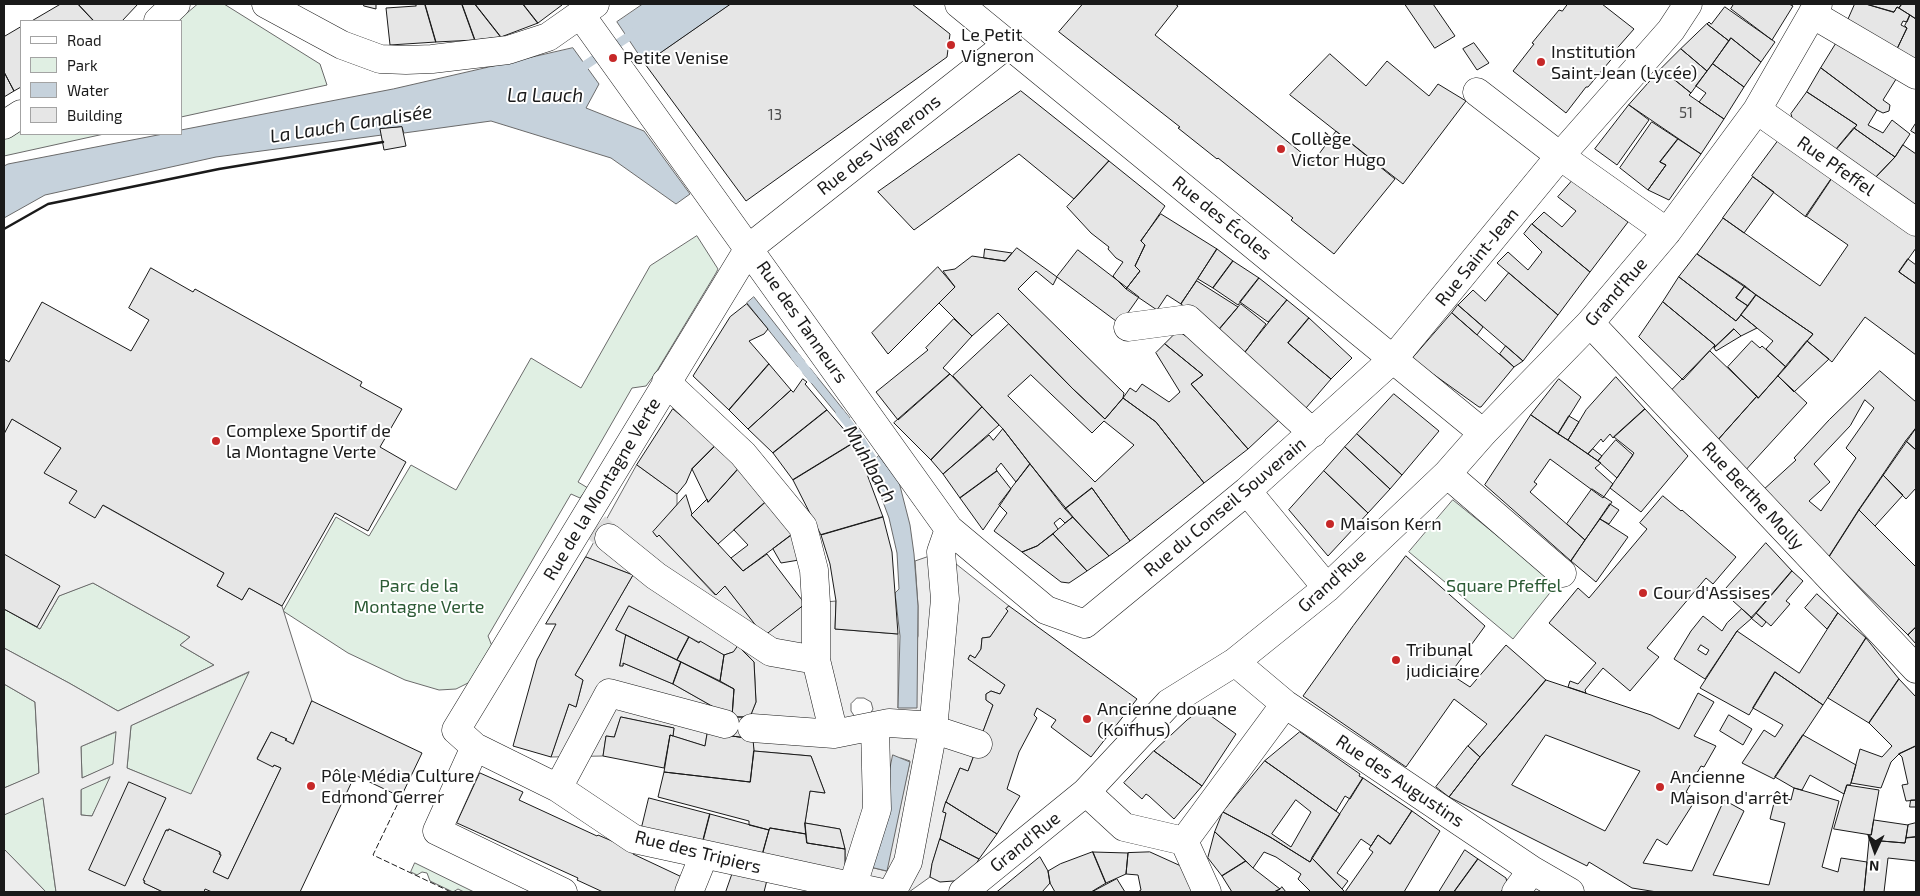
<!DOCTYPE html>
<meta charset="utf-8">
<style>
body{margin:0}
#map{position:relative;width:1920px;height:896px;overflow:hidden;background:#fff;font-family:"Exo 2",sans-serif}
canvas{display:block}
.frame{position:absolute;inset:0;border:5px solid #1a1a1a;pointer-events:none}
.legend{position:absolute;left:20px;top:20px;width:162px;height:115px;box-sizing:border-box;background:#fff;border:1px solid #a3a3a3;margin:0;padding:6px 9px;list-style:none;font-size:15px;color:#1a1a1a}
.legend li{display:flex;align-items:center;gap:10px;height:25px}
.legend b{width:25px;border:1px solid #a3a3a3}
.north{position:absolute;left:1850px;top:826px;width:50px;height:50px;-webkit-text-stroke:4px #fff;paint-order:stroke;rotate:183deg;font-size:14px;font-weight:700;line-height:20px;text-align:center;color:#1a1a1a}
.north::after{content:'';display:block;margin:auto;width:18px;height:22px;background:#1a1a1a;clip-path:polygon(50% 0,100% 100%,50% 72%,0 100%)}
</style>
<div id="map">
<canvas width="1920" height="896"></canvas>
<div class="frame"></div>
<ul class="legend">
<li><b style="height:6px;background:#fff"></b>Road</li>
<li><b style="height:14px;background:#e0efe3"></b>Park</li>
<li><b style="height:14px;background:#c6d2dc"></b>Water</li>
<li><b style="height:14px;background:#e6e6e6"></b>Building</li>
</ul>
<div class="north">N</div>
</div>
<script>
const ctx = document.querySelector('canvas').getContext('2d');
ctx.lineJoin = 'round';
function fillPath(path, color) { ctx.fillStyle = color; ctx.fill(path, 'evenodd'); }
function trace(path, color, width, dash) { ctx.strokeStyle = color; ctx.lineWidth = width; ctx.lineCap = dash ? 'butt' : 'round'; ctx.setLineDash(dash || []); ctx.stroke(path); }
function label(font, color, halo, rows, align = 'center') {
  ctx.font = font + ' "Exo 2",sans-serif'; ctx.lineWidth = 4; ctx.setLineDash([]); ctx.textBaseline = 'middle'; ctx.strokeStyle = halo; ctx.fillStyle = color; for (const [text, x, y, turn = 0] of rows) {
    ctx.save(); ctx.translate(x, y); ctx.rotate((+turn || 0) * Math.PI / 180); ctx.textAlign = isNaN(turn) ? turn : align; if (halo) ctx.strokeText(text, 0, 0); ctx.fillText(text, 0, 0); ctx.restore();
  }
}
const green = new Path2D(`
 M198,4H224L320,64L327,85L181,117V21H178Z
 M21,124V134H104L4,156V135Z
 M697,236L718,269L716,273L655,374L646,386L632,388L578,482L588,488L580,498L571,494L488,636L492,646L470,682L456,689L439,690L405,680L348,653L283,611L336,517L369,536L411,465L456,490L531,358L581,388L650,266Z
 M1453,500L1557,584L1513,639L1409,552Z
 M93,583L190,637L180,645L214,665L118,711L69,683L4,648V609L40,629L59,596Z
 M250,672L191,795L127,768L131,726Z
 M4,684L35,702L39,774L4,788Z
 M117,732L113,765L82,778L81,747Z
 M111,777L92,816L81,815V789Z
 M43,797L56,892H46L4,849V815Z
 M415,863L474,892H464L458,889L453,892L430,881L427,873L422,872L417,875L411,872Z`);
const parking = new Path2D(`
 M12,419L61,448L45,473L224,573L217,586L242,600L249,588L282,606L312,701L293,744L285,740L286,739L271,732L257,758L273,766L274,765L281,768L228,879L213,872L221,855L220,852L169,829L166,830L144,880V883L163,892H56L43,798L4,815V788L39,773L35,702L4,684V648L69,683L118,711L214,665L180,645L190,637L93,583L59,596L40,629L4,609V434ZM249,672L191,794L127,768L131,726ZM116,732L113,764L82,778L81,747ZM110,777L92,816L81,815V790Z
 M637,465L677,494V505L654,533L657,537L659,535L715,595L725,586L764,635L805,604L836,601L835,629L898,634V708L918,636V606L915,561L941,552L1009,606L1006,609L1008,611L990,637L982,638L981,649L975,658L970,655L968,659L1005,685L1000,694L991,691L986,694V700L993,705L968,771L960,768L946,802L943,812L946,813L940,839L932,864L930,877L909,892H857L845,876V849L840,829L805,823L810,791L825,793L811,756L754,751L750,717L756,702L754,662L739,646L733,652L724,655L629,606L616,630L626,635L620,665L623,666V663L673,684L726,714L725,733L707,734L705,746L673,736L674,728L621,717L614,737L606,736L603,756L551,757L569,704L576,707L583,680L575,675L633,575L586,557ZM857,698H864L871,702L873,709L869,716L855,717L851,711V704ZM901,758L910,761L886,871L870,867Z
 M4,849L46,892H4Z`);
const water = new Path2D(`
 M643,4H731L645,64L617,22Z
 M573,48L599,84L586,108L644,131L690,194L676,204L611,158L491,121L404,133L402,127L380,129L382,135L216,157L45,195L4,218V166L8,164L163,134H181V130L393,89Z
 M754,297L805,362L798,367L747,303Z
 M810,368L850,418L844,423L803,373Z
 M879,456L899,482L910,525L914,554L918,606L917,708H898L900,636L895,593L899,589L897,553L889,518L869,464Z
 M893,755L910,762L887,871L870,867Z`);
const stream = new Path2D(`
 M575,72L637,31
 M795,356L813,379
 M840,413L856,433L879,470`);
const building = new Path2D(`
 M61,4H78L94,21H32Z
 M78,4H138L122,21H94Z
 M364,4H376V9L364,6Z
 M415,4H425L436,42L390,45L386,8L416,6Z
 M425,4H462L475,40L436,42Z
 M462,4H475L501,37L475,40Z
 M475,4H523L538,23L501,37Z
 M523,4H562V5L538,23Z
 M731,4H912L950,34L947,57L746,201L645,64Z
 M1083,4H1175L1178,6L1155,35L1313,162L1336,131L1395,179L1334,254L1291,220L1293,218L1218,158L1217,159L1178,128L1180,127L1059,32Z
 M1405,4H1433L1455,36L1435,48Z
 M1568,4H1602L1634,29L1612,54L1615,55L1588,87H1586L1566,113L1513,71L1534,44L1532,43L1559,10L1562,11Z
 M1734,4H1789L1793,6L1772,40L1731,9Z
 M1855,4H1866L1894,12L1897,7L1910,15L1907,22L1903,21L1901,25L1907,28L1896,51L1848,20Z
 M1866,4H1902L1899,8L1897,7L1894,12Z
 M1902,4H1916V19L1899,8Z
 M1725,7L1775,42L1761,62L1731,38L1729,41L1707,24L1709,22L1711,24Z
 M1910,15L1916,19V60L1896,51L1907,28L1905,26Z
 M1707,24L1729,41L1707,71L1681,49Z
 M21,27V87L14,91L4,72V37Z
 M1731,38L1761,62L1744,87L1713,64Z
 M1837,42L1898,76L1883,100L1890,105L1889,111L1883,113L1877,110L1821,68Z
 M1474,43L1489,63L1477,70L1463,49Z
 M1681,49L1707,71L1691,93L1661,69Z
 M1330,54L1366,86L1387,61L1429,96L1438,84L1466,101L1403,184L1290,95Z
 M1713,64L1744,87L1724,119L1699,102L1706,93L1696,86Z
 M1821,68L1877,110L1868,125L1883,133L1892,120L1910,134L1895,157L1854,128L1857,125L1807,92Z
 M1661,69L1691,93L1689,95L1724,119L1701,154L1629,105Z
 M4,72L14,91L4,97Z
 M1021,91L1109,161L1074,199L1019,154L914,230L878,192Z
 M1807,92L1857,125L1834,152L1793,121L1791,114Z
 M1629,105L1649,120L1617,165L1595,149Z
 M1652,122L1678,139L1660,162L1666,165L1648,190L1620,168Z
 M1916,123V134L1911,131Z
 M402,127L406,146L384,150L380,129Z
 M1854,128L1895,157L1873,180L1834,152Z
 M1678,139L1701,154L1669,200L1648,190L1666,165L1660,162Z
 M1778,141L1832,178L1806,217L1752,176Z
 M1903,145L1916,154V209L1873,180L1895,157Z
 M1109,161L1165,206L1141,241L1145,245L1135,266L1140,271L1126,289L1113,276L1123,262L1116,258L1108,249L1109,247L1091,233L1067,207Z
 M1753,177L1774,192L1744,233L1723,218Z
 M1832,178L1916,233V248L1899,272L1916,284V355L1865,317L1832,362L1807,341L1813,334L1697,254L1723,218L1820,286L1848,245L1806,216Z
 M1572,181L1628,222L1590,272L1532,224L1544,212L1562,227L1576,211L1558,197Z
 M1161,214L1217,249L1181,304L1167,295L1157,310L1126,289L1140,271L1135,266L1145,245L1141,241Z
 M1532,224L1590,272L1558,315L1497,263L1508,252L1528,270L1542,252L1524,234Z
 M1017,248L1057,277L1053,285L1036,271L1018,289L1124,393L1123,398L1105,419L1073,389L998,313L972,336L939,303L955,287L943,271L955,269L972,256L1005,261Z
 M985,249L1012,253L1005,261L984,258Z
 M1217,249L1233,261L1213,288L1198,279Z
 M1078,250L1139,297L1120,324L1057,277Z
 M1697,254L1745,286L1736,298L1748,306L1736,321L1679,277Z
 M1908,259L1916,265V284L1899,272Z
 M1233,261L1259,278L1238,305L1213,288Z
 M938,267L955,287L888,354L872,333Z
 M151,268L193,292L195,289L362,382L360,386L402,409L380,447L406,462L368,531L335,513L282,606L249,588L242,600L217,586L224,573L103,505L95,518L69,503L77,491L44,473L61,448L12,419L4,434V359L9,362L42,302L131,351L149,320L129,308Z
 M1509,273L1558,315L1523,361L1458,305L1473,290L1485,301Z
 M1679,277L1736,321L1741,315L1757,328L1741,336L1734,329L1714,348L1715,345L1663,302Z
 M1259,278L1287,300L1268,322L1240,302Z
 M1197,281L1238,307L1217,332L1181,304Z
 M1745,286L1756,295L1748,306L1736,298Z
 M1756,295L1813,334L1786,367L1766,349L1773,341L1741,315Z
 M1287,300L1309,318L1288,343L1331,379L1306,408L1243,355Z
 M1663,302L1715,345L1683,380L1639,337Z
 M747,304L768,329L764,334L749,341L769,364L729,410L693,376L730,317Z
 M1241,304L1266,324L1243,355L1216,333Z
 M1458,305L1483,327L1477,335L1452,313Z
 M1452,313L1514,367L1481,407H1479L1412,359Z
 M1309,318L1352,358L1331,379L1288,343Z
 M954,319L972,336L943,368L950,374L898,420L876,392L928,350L926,348Z
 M1009,324L1073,389L1105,419L1123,398L1156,422L1204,483L1130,541L1092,488L1065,509L1003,429L953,376ZM1031,375L1092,433L1104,421L1134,445L1095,482L1008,396Z
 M1734,329L1741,336L1716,351L1714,348Z
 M1178,331L1218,357L1279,420L1248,449L1191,384L1203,375L1165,344Z
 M1752,341L1760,348L1762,346L1786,367L1758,398L1728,367Z
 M1807,341L1829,359L1794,392L1778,376Z
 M1165,344L1203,375L1191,384L1248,449L1204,483L1156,422L1123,398L1130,388L1136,392L1142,384L1169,402L1180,392L1156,353Z
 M1506,346L1523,361L1514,367L1500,354Z
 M1710,351L1757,396L1716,442L1671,391Z
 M769,364L791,390L748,429L729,410Z
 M1880,371L1916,402V428L1859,510L1829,557L1762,491L1796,460L1794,458L1829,420ZM1865,400L1874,408L1846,448L1856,458L1821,511L1809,501L1830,482L1814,464L1850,426Z
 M950,374L982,407L931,460L894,423Z
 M1778,376L1807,403L1743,473L1716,442L1757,396L1758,398Z
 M1616,377L1645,409L1613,438L1610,434L1603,442L1601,439L1588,454L1568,440L1586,410Z
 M803,379L807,382L805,384L827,410L773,453L748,429L791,390L793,392Z
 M1559,379L1581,397L1558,434L1531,415Z
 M1394,394L1439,431L1402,475L1357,434Z
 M982,407L999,425L943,474L931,460Z
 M673,409L716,445L692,469L686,483L677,494L637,465Z
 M1645,409L1688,456L1641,512L1610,488L1634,453L1614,437Z
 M827,410L855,442L793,480L773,453Z
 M1531,415L1601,463L1595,468L1613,484L1603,498L1550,459L1534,482L1537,484L1530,492L1585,540L1571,561L1485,485Z
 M1569,416L1579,422L1568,440L1558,434Z
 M1916,428V450L1906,441Z
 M1003,429L1030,464L1016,482L1001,463L996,469L997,471L960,498L943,474L989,435L993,440Z
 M1357,434L1402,475L1390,489L1345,447Z
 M1616,440L1633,455L1617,478L1598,461Z
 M1906,441L1916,450V488L1906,499L1883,475Z
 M855,442L883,517L821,535L793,480Z
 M716,445L739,468L708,502L692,469Z
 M1345,447L1390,489L1368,513L1324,471Z
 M1593,449L1602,456L1598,461L1588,454Z
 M1030,464L1073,517L1065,523L1060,518L1054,523L1058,529L1053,534L1037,546L1022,552L994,531L1007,513L999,505Z
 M739,468L769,499L718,544L691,515L707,499L708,502Z
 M997,471L1011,489L983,530L960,498Z
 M1324,471L1368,513L1328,556L1289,510Z
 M1883,475L1903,495L1875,526L1859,510Z
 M1092,488L1130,541L1109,556L1065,509Z
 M1592,489L1612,502L1585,540L1567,524Z
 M686,495L692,514L691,515L743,571L767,554L805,604L764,636L725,586L716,595L659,535L657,537L653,532Z
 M1663,496L1681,511L1682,510L1736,557L1713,584L1706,578L1647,648L1659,657L1630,691L1603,668L1585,690L1586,693L1568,687L1570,681L1578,684L1596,663L1549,623L1578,588L1589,598L1647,529L1640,523Z
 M769,499L794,533L743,571L731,558L748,545L734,530Z
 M1610,504L1619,510L1609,524L1600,519Z
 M1859,510L1916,567V627L1908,635L1829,557Z
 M883,517L892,552L898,634L835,629L836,601L830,564L821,535Z
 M1073,517L1109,556L1087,571L1053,534Z
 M1600,519L1628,537L1596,582L1571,561Z
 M794,533L799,560L781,563L773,549Z
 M1053,534L1087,571L1069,583L1061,582L1022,552L1037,546Z
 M1766,543L1792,571L1752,618L1723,592Z
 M4,554L60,586L37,627L4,609Z
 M1406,556L1485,626L1450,674L1470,687L1506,645L1546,680L1480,757L1468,746L1487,724L1454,699L1406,767L1303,696L1353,626Z
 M586,557L633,575L575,675L583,680L576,707L569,704L551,757L513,746L537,660L556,624H546Z
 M1792,571L1803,581L1786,601L1790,604L1771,626L1756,613Z
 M1817,594L1838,613L1827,629L1805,608Z
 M629,606L689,637L677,660L616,630Z
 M1009,606L1137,699L1091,757L1051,727L1056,720L1037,708L1034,715L1037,718L1019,752L1007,789L1020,796L997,834L946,802L960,768L968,771L993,705L986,700V694L991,691L1000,694L1005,685L968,659L970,655L975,658L981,649L982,638L990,637L1008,611L1006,609Z
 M1742,609L1752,618L1737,631L1705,679L1674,659L1691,631L1703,616L1722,631L1727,623ZM1701,645L1709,650L1706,655L1698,650Z
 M1756,613L1766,622L1762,627L1751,618Z
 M1838,613L1866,638L1823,705L1775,672L1749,715L1700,688L1737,631L1799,673Z
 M1916,627V644L1908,635Z
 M626,635L681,662L673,684L623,663V666H620Z
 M689,637L699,643L700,641L724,655L720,681L677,660Z
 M1866,638L1899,679L1869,723L1828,698Z
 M738,646L754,662L756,702L750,717H732L734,689L720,681L724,655L733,652Z
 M681,662L734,689L732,717H750L753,739L725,735L726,714L673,684Z
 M1775,672L1823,705L1774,779L1742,763L1764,730L1775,737L1783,725L1753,708Z
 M1899,679L1916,697V746L1899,754L1891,762L1881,788L1851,783L1860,749L1882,757L1892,746L1869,723Z
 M1546,680L1651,715L1679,729L1698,693L1714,702L1694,736L1716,746L1704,767L1701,766L1686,792L1696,799L1667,845L1657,839L1643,863L1692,871L1724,800L1744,811L1713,875L1769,885L1785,823L1770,819L1776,795L1791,800L1794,788L1839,801L1822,867L1838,872L1841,858L1867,862L1864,892H1657L1632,888L1589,862L1587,866L1449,797L1480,757ZM1546,735L1640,771L1605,831L1512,785Z
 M312,701L422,753L401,797L355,775L300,892H212L205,889L204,892H163L144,883L145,881L143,880L166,830L168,831L169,829L220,852L219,854L221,855L213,872L228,879L281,768L274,765L273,767L257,759L271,732L287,739L285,740L293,744Z
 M1200,708L1236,734L1202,786L1154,751L1187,720L1200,710Z
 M1729,715L1752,729L1743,745L1720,731Z
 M621,717L674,728L673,736L670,735L664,768L603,756L606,736L614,737Z
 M1300,732L1360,774L1359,776L1363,778L1350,799L1345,796L1336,811L1265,761Z
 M725,733V735L753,739L754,751L750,782L664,772L670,735L705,746L707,734Z
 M1803,735L1856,765L1851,783L1850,785H1847L1844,794L1810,775L1802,790L1794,788L1775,777Z
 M1468,746L1480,757L1449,797L1436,787Z
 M1916,746V800L1906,801L1902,785L1908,784L1902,757L1899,754Z
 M754,751L811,756L825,793L810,791L805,823L806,834L770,828L769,830L749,825V821L658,797L664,772L750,782Z
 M1154,751L1202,786L1174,819L1149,796L1146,794L1142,799L1124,783Z
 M1265,761L1340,814L1310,862L1270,837L1223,812ZM1296,800L1311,812L1291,847L1272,834Z
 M480,773L523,792L519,800L597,836L598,835L635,851L633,854L684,878L677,892H603L577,880L578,878L457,823Z
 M1363,778L1412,811L1390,844L1378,835L1371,846L1361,839L1337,873L1348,881L1342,889L1312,858Z
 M129,782L166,798L125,886L89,870Z
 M1847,785L1879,790L1871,835L1834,829Z
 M649,798L710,814L703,841L642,827Z
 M1911,800H1916V807H1910Z
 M946,802L997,834L979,859L940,839L946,813L943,812Z
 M1412,811L1440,831L1404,892H1345L1373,852L1369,849L1378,835L1390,844Z
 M1223,812L1270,837L1310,862L1312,858L1345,892H1311L1298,879L1301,874L1276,857L1264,852L1253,868L1215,832Z
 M710,814L769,830L762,856L703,841Z
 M1874,820L1908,825L1905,843L1869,840V835H1871Z
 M805,823L840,829L845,849L807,843Z
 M1916,823V837L1906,838L1908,825Z
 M770,828L806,834L807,843L845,849V876L762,856Z
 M1215,832L1246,861L1222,876L1208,858Z
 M1916,837V861L1888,858L1884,892H1864L1869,840L1905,843L1906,838Z
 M940,839L979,859L967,880L940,882L930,877L932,864Z
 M1465,850L1478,859L1454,892H1439Z
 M1093,852L1106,883L1091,892H1055L1050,883L1048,871L1060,864Z
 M1093,852L1128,853L1126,874L1106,883Z
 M1150,852L1181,866L1195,892H1138L1141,890L1138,875L1126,874L1128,853Z
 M1040,857L1048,871L1050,883L1042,892H997Z
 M1478,859L1506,878L1507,883L1501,892H1454Z
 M1246,861L1253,868L1280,889L1274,892H1232L1222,876Z
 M733,872L767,880L764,892H726Z
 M1117,879L1125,892H1092Z
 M1282,887L1286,892H1274L1280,889Z`);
const minorTunnel = new Path2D(`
 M596,527L609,538`);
const minor = new Path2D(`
 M266,4L342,45L380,59L406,60L432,59L508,50L548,37L595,4
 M959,4L1483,433
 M580,14L949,529L1046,610L1085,624L1247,491L1393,359L1560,156L1671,30L1688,4
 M1812,14L1916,75
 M158,21L176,4
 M1477,92L1560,156L1667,232
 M1757,110L1916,222
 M4,125L21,114
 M1590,323L1916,669
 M1128,327L1188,319L1313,433
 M666,382L743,454L803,527L814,570L816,603V660L834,734
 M1447,474L1562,573
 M1247,491L1327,588
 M609,538L656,576L771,652L816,660
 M1235,662L1285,704L1532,870L1570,892
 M752,728L834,734L889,723L920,725L978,744
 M475,747L437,831L563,892
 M558,788L609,693L725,724
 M1086,792L1124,827L1184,841
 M852,888L877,809L875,727
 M689,892L704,855
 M878,892L634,839L558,788L475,747L456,730L749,248L1009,43
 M892,892L908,862L933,730L945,599L941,552L949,529
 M963,892L1086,792L1169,703L1235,662L1327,588L1447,474L1483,433L1590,323L1667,232L1757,110L1818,4
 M1207,892L1184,841L1285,704
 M1516,892L1532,870`);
const fence = new Path2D(`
 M401,797L373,855L451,892`);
const wall = new Path2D(`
 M4,229L48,204L219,169L383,142`);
const markers = [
 [951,45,5,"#c62828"],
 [613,58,5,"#c62828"],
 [1541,62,5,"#c62828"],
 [1281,149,5,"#c62828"],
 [216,441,5,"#c62828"],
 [1330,524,5,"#c62828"],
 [1643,593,5,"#c62828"],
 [1396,660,5,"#c62828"],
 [1087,719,5,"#c62828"],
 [311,786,5,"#c62828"],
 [1660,787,5,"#c62828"]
];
const numberNames = [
 ["51",1686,113],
 ["13",775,115]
];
const poiNames = [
 ["Le Petit",961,35],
 ["Vigneron",961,56],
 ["Institution",1551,52],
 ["Saint-Jean (Lycée)",1551,73],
 ["Petite Venise",623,58],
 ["Collège",1291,139],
 ["Victor Hugo",1291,160],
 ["Complexe Sportif de",226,431],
 ["la Montagne Verte",226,452],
 ["Maison Kern",1340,524],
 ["Cour d'Assises",1653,593],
 ["Tribunal",1406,650],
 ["judiciaire",1406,671],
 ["Ancienne douane",1097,709],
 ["(Koïfhus)",1097,730],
 ["Pôle Média Culture",321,776],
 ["Edmond Gerrer",321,797],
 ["Ancienne",1670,777],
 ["Maison d'arrêt",1670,798]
];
const streetNames = [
 ["Rue des Vignerons",879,145,-38],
 ["Rue Pfeffel",1836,166,35],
 ["Rue des Écoles",1222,218,39],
 ["Rue Saint-Jean",1477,257,-51],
 ["Grand'Rue",1616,292,-49],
 ["Rue des Tanneurs",802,322,55],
 ["Rue de la Montagne Verte",602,489,-59],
 ["Rue Berthe Molly",1753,496,47],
 ["Rue du Conseil Souverain",1225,507,-40],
 ["Grand'Rue",1332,581,-42],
 ["Rue des Augustins",1400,781,34],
 ["Grand'Rue",1025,842,-39],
 ["Rue des Tripiers",698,852,14]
];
const parkNames = [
 ["Parc de la",419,586],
 ["Montagne Verte",419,607],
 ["Square Pfeffel",1504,586]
];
const waterNames = [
 ["La Lauch",545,96],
 ["La Lauch Canalisée",351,124,-9],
 ["Muhlbach",870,464,60]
];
fillPath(green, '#e0efe3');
trace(green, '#6a6a6a', 1);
fillPath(parking, '#ededed');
trace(parking, '#6a6a6a', 1);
fillPath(water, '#c6d2dc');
trace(water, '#6a6a6a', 1);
trace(stream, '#c6d2dc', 9);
fillPath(building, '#e6e6e6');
trace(building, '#1a1a1a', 1);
trace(minorTunnel, '#ddd', 28, [28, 14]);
trace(minor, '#1a1a1a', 29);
trace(minor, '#fff', 28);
trace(fence, '#1a1a1a', 1, [6, 2.5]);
trace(wall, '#1a1a1a', 2.5);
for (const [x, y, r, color] of markers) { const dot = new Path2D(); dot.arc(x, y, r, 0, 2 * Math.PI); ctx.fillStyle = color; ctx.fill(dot); trace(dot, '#fff', 2); }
label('15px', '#4d4d4d', null, numberNames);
label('18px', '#1a1a1a', '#fff', poiNames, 'left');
label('18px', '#1a1a1a', '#fff', streetNames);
label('18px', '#2b5a34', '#fff', parkNames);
label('italic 19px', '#1a1a1a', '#fff', waterNames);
</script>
